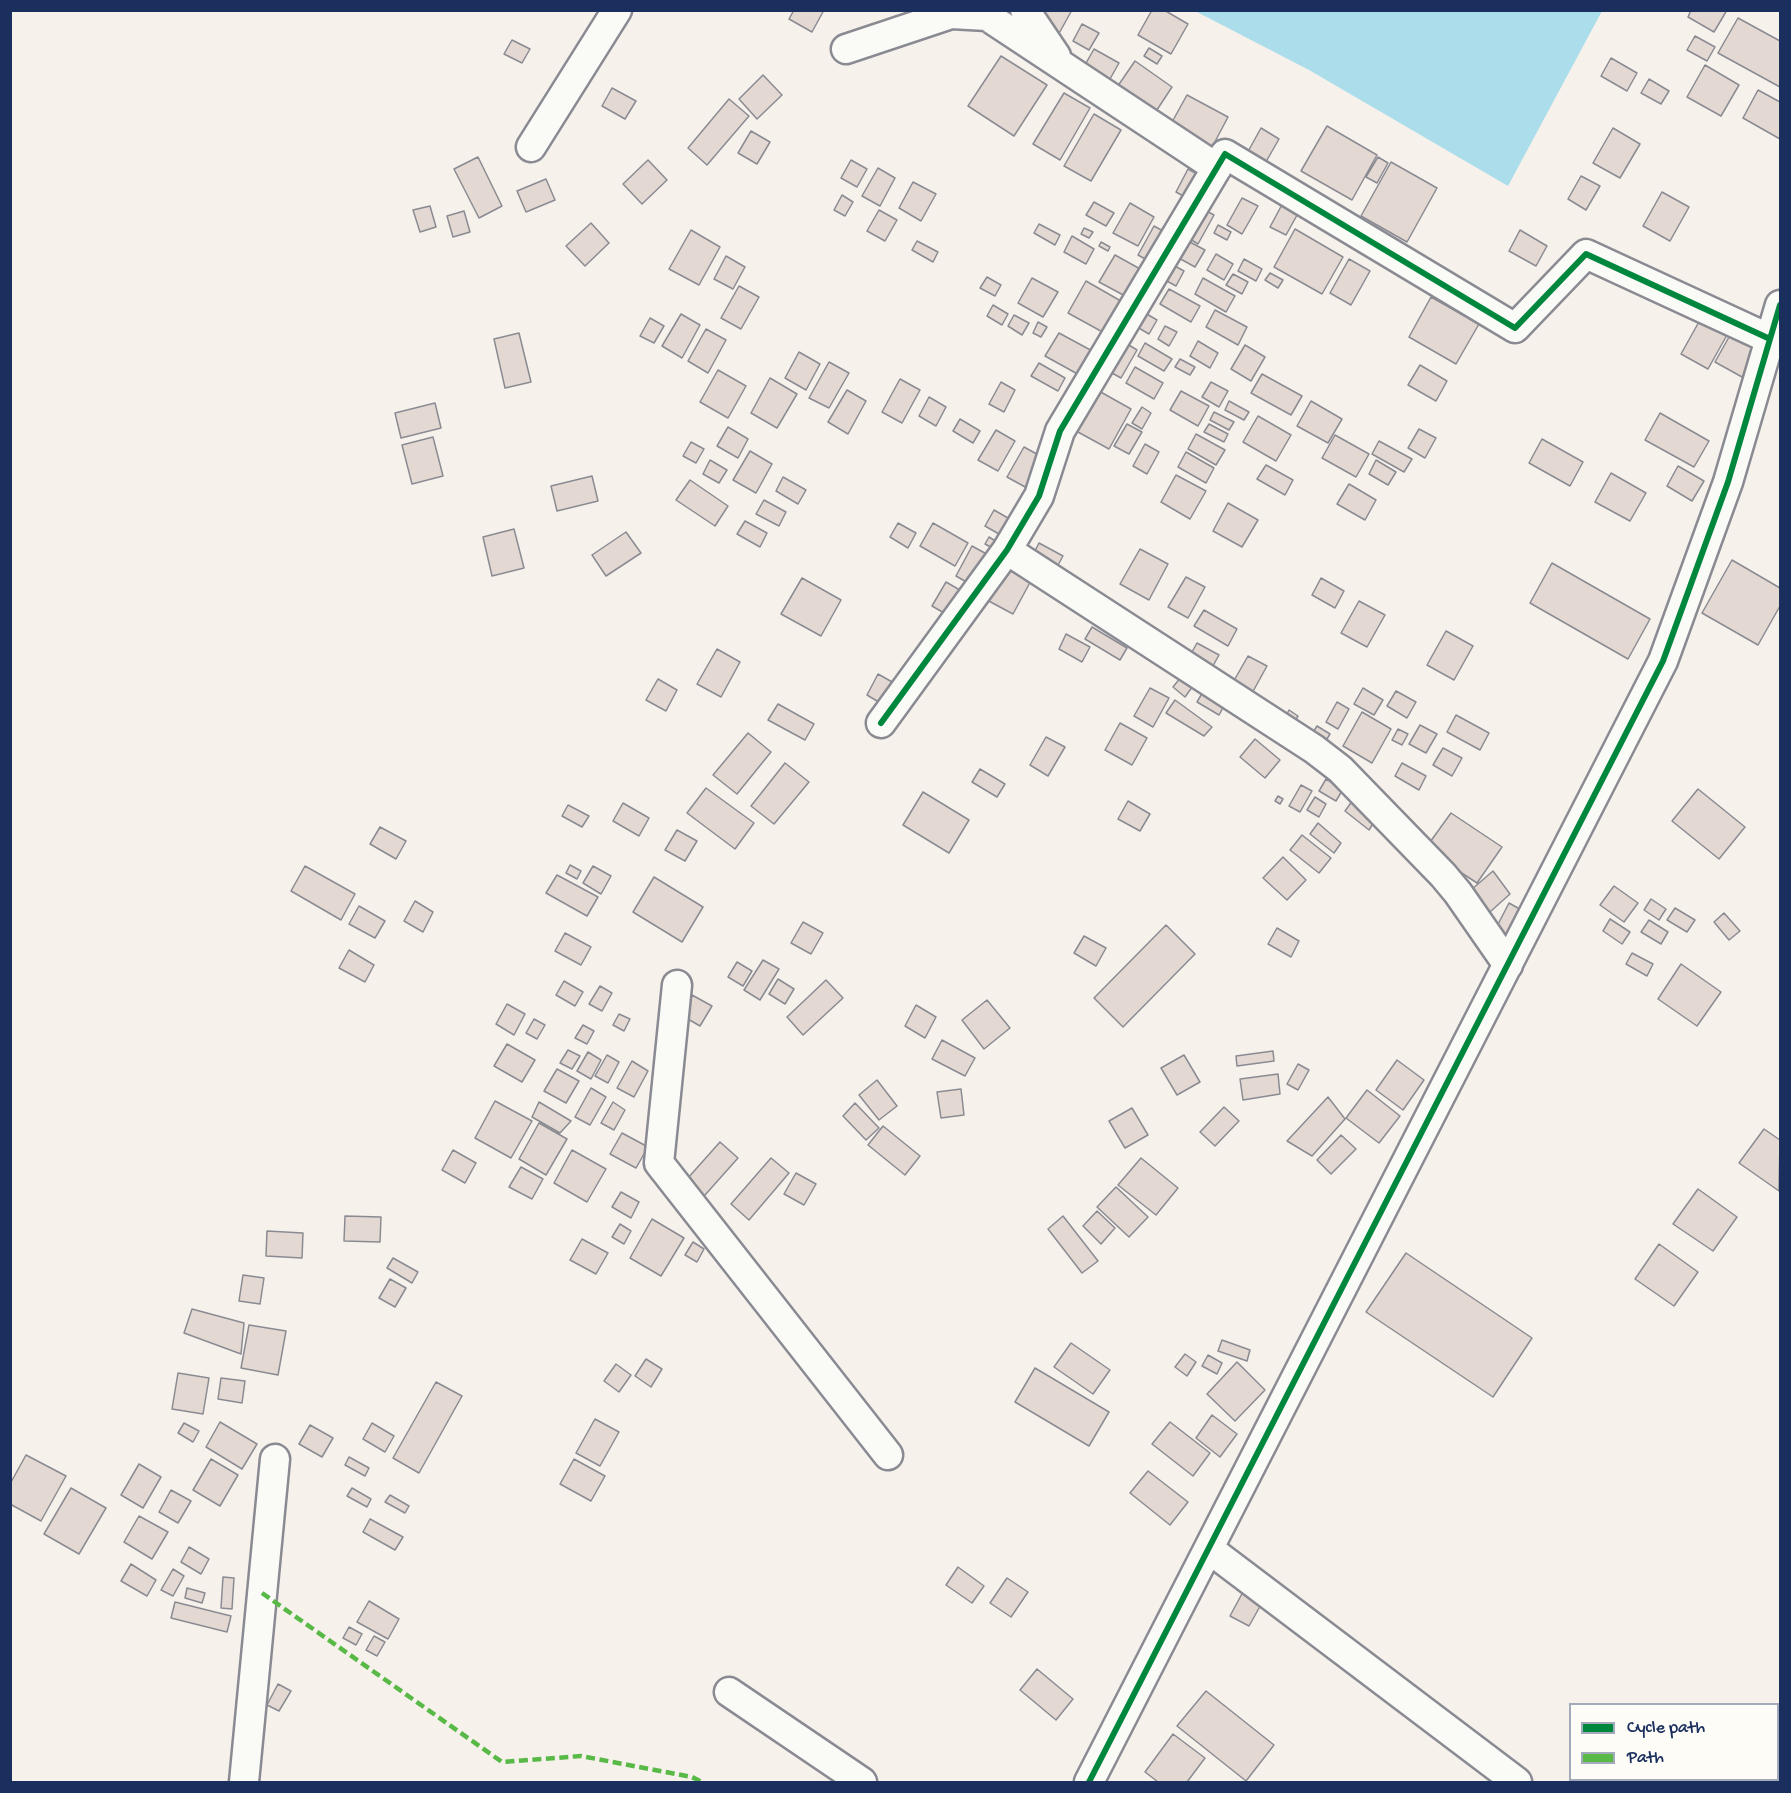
<!DOCTYPE html>
<style>
body{margin:0}
#map{position:relative;width:1791px;height:1793px;overflow:hidden;background:#f7f1ec;font-family:"Gochi Hand",sans-serif}
canvas{display:block}
.frame{position:absolute;inset:0;border:12px solid #1b2f5e;pointer-events:none}
.legend{position:absolute;left:1569px;top:1703px;width:210px;height:78px;box-sizing:border-box;background:#fdfcf7;border:2px solid #a3aaba;margin:0;padding:8px 10px;list-style:none;font-size:18px;color:#1b2f5e}
.legend li{display:flex;align-items:center;gap:12px;height:30px}
.legend b{width:30px;border:2px solid #a3aaba}
</style>
<div id="map">
<canvas width="1791" height="1793"></canvas>
<div class="frame"></div>
<ul class="legend">
<li><b style="height:8px;background:#00873e"></b>Cycle path</li>
<li><b style="height:8px;background:#58b947"></b>Path</li>
</ul>
</div>
<script>
const ctx = document.querySelector('canvas').getContext('2d');
ctx.lineJoin = 'round';
function fillPath(path, color) { ctx.fillStyle = color; ctx.fill(path, 'evenodd'); }
function trace(path, color, width, dash) { ctx.strokeStyle = color; ctx.lineWidth = width; ctx.lineCap = dash ? 'butt' : 'round'; ctx.setLineDash(dash || []); ctx.stroke(path); }
const water = new Path2D(`
 M1195,11H1602L1508,186L1309,70Z`);
const building = new Path2D(`
 M794,10H824L812,32L789,19Z
 M1041,10H1072L1052,46Z
 M1152,10H1164L1188,24L1171,54L1138,35Z
 M1691,10H1727L1714,32L1688,17Z
 M1738,18L1780,41V87L1718,53Z
 M1082,24L1099,33L1089,50L1073,41Z
 M1695,36L1715,47L1707,61L1687,50Z
 M512,40L530,49L522,63L504,54Z
 M1149,48L1162,56L1157,64L1144,56Z
 M1094,49L1119,63L1106,86L1081,72Z
 M1001,56L1047,85L1014,136L968,106Z
 M1611,58L1637,73L1627,91L1601,76Z
 M1135,61L1172,87L1151,119L1113,93Z
 M1705,65L1739,85L1721,116L1687,97Z
 M763,75L782,95L757,119L739,99Z
 M1649,79L1669,91L1661,104L1641,93Z
 M612,88L636,101L625,119L602,106Z
 M1758,90L1780,102V139L1743,118Z
 M1064,93L1090,108L1060,160L1033,144Z
 M1187,95L1228,117L1209,153L1167,131Z
 M729,99L749,116L707,165L688,148Z
 M1094,114L1121,130L1091,181L1064,166Z
 M1327,126L1377,155L1352,200L1301,171Z
 M1261,128L1279,139L1263,167L1245,157Z
 M1613,128L1640,144L1620,178L1593,163Z
 M751,131L770,142L757,164L738,153Z
 M478,157L502,206L479,218L454,169Z
 M1378,157L1388,163L1377,183L1366,177Z
 M648,160L667,180L642,204L623,184Z
 M851,160L867,169L857,187L841,178Z
 M1391,162L1437,188L1407,242L1361,216Z
 M878,168L895,178L880,206L862,196Z
 M1188,169L1206,179L1194,202L1176,192Z
 M1581,176L1600,186L1586,210L1568,199Z
 M546,179L555,200L526,212L517,191Z
 M913,182L936,194L921,221L899,208Z
 M1662,192L1689,207L1670,241L1643,226Z
 M842,195L853,202L845,216L834,210Z
 M1242,198L1258,206L1242,234L1227,225Z
 M1285,199L1301,208L1286,235L1270,227Z
 M1094,202L1114,213L1106,226L1086,215Z
 M1130,203L1154,217L1138,246L1113,233Z
 M1196,205L1214,215L1198,244L1180,233Z
 M430,206L436,227L420,232L413,210Z
 M879,210L897,220L885,241L867,231Z
 M464,211L470,232L453,237L447,216Z
 M591,223L609,243L585,266L566,246Z
 M1039,224L1060,235L1055,245L1034,233Z
 M1218,225L1231,232L1227,240L1214,233Z
 M1154,226L1172,236L1156,265L1138,255Z
 M1084,228L1093,232L1089,238L1081,234Z
 M1295,229L1343,257L1322,294L1274,267Z
 M691,230L720,247L699,285L669,269Z
 M1520,230L1547,246L1536,266L1509,251Z
 M1072,236L1094,249L1086,264L1064,252Z
 M1186,240L1205,250L1195,267L1177,257Z
 M917,241L938,252L933,262L912,250Z
 M1101,242L1110,247L1108,251L1099,246Z
 M1216,254L1233,264L1224,280L1207,270Z
 M1115,255L1142,270L1127,297L1099,282Z
 M726,256L745,267L733,289L714,279Z
 M1244,259L1262,269L1256,281L1238,271Z
 M1349,259L1370,271L1351,305L1330,293Z
 M1173,265L1184,271L1176,286L1165,280Z
 M1270,273L1283,280L1278,288L1265,280Z
 M1233,274L1248,282L1242,294L1226,285Z
 M987,277L1001,285L995,296L980,288Z
 M1032,278L1058,292L1043,317L1018,303Z
 M1203,278L1235,296L1226,312L1195,294Z
 M1086,281L1126,304L1108,335L1068,313Z
 M739,286L759,297L741,329L721,318Z
 M1169,289L1200,306L1191,322L1160,304Z
 M1431,297L1479,324L1456,364L1409,337Z
 M993,305L1008,314L1002,325L987,316Z
 M1140,310L1157,320L1149,334L1132,324Z
 M1215,310L1247,327L1238,345L1206,327Z
 M681,314L700,325L682,358L662,346Z
 M1014,315L1029,323L1022,335L1008,326Z
 M650,318L664,326L654,343L640,336Z
 M1700,320L1727,335L1708,369L1681,354Z
 M1038,322L1047,327L1041,337L1033,333Z
 M1165,326L1177,332L1169,346L1158,339Z
 M1734,328L1761,343L1742,377L1715,362Z
 M706,329L726,340L708,373L688,361Z
 M519,333L531,382L505,388L494,339Z
 M1059,333L1096,353L1083,377L1045,356Z
 M1119,339L1137,350L1121,378L1103,368Z
 M1198,341L1218,353L1210,368L1190,356Z
 M1145,343L1172,359L1164,371L1138,356Z
 M1245,345L1265,357L1251,381L1231,369Z
 M799,352L820,364L806,390L785,378Z
 M1180,359L1195,367L1190,375L1175,367Z
 M829,362L849,373L829,408L809,398Z
 M1039,363L1065,378L1058,391L1031,376Z
 M1420,365L1447,381L1436,401L1408,385Z
 M1135,367L1163,383L1154,399L1126,383Z
 M718,370L746,386L728,418L700,402Z
 M1262,374L1302,396L1291,415L1251,393Z
 M770,378L797,394L777,428L751,413Z
 M900,379L920,390L902,423L882,412Z
 M1001,382L1015,390L1004,412L989,404Z
 M1211,382L1228,391L1219,407L1202,397Z
 M1090,386L1131,409L1109,449L1067,426Z
 M847,390L866,401L848,434L828,422Z
 M1181,391L1209,406L1198,426L1170,410Z
 M929,397L946,407L936,426L919,416Z
 M1229,401L1249,412L1244,420L1225,410Z
 M1311,401L1342,419L1328,443L1297,426Z
 M435,403L441,428L401,438L395,413Z
 M1142,407L1151,413L1142,429L1132,423Z
 M1214,412L1234,422L1229,430L1210,420Z
 M1660,413L1709,441L1694,467L1645,440Z
 M1258,416L1291,435L1276,461L1243,442Z
 M960,419L980,431L973,443L953,431Z
 M1127,424L1142,432L1129,454L1114,446Z
 M1209,424L1228,434L1224,442L1204,432Z
 M728,427L748,439L738,458L717,446Z
 M1419,429L1436,438L1425,458L1408,448Z
 M996,430L1015,441L998,471L978,460Z
 M1196,434L1225,450L1216,465L1188,449Z
 M1335,435L1369,454L1356,477L1322,458Z
 M433,437L443,476L412,484L402,445Z
 M1542,439L1583,462L1570,486L1529,463Z
 M1379,441L1412,459L1404,472L1372,454Z
 M691,442L704,449L696,463L683,456Z
 M1145,444L1159,452L1147,474L1133,466Z
 M1024,447L1044,458L1027,488L1007,477Z
 M750,451L772,464L756,493L733,480Z
 M1186,452L1214,468L1206,483L1178,467Z
 M710,460L727,470L719,483L703,474Z
 M1376,460L1396,472L1388,485L1369,474Z
 M1266,465L1293,480L1285,495L1257,479Z
 M1678,466L1704,481L1692,501L1667,486Z
 M1611,473L1646,493L1630,521L1595,502Z
 M1176,475L1206,491L1190,519L1161,502Z
 M592,476L598,501L557,511L551,486Z
 M783,477L806,490L798,504L776,491Z
 M690,480L728,506L715,526L676,500Z
 M1349,484L1376,500L1365,520L1337,504Z
 M764,500L786,512L779,526L756,514Z
 M1228,503L1258,520L1242,547L1213,531Z
 M994,510L1015,522L1006,538L985,526Z
 M745,521L767,533L760,547L737,534Z
 M898,523L916,533L908,548L890,537Z
 M933,523L968,543L955,566L920,546Z
 M514,529L524,568L492,576L483,537Z
 M626,532L641,553L606,576L592,555Z
 M989,537L1002,545L998,551L985,544Z
 M1039,543L1063,556L1053,574L1030,561Z
 M972,546L992,557L975,587L956,576Z
 M1140,549L1168,564L1149,600L1120,584Z
 M1008,560L1034,575L1013,614L985,599Z
 M1732,560L1780,588V606L1758,645L1702,613Z
 M1552,563L1650,619L1628,659L1530,603Z
 M1186,577L1205,587L1188,618L1168,607Z
 M802,578L841,600L821,636L781,614Z
 M1321,578L1344,591L1335,608L1312,595Z
 M946,582L965,593L951,617L932,606Z
 M1359,601L1385,615L1367,647L1341,633Z
 M1204,610L1237,629L1228,646L1194,626Z
 M1092,627L1127,648L1120,660L1085,639Z
 M1446,631L1473,646L1454,680L1427,665Z
 M1066,634L1090,647L1082,662L1059,649Z
 M1197,643L1219,655L1209,673L1187,661Z
 M717,649L740,662L721,697L697,684Z
 M1248,656L1267,666L1251,695L1232,684Z
 M1185,672L1198,679L1185,697L1173,687Z
 M878,674L894,683L882,704L867,695Z
 M658,679L677,690L666,711L646,700Z
 M1207,685L1229,697L1219,715L1197,702Z
 M1150,688L1169,698L1153,727L1134,716Z
 M1363,688L1383,700L1374,715L1354,704Z
 M1396,691L1416,702L1407,718L1387,706Z
 M1175,700L1212,727L1204,736L1166,713Z
 M1337,702L1349,709L1338,729L1326,722Z
 M778,704L814,724L805,740L768,720Z
 M1289,710L1298,716L1292,726L1283,721Z
 M1362,712L1391,729L1372,763L1343,746Z
 M1456,715L1489,733L1480,750L1447,732Z
 M1120,723L1147,738L1132,765L1105,750Z
 M1420,725L1437,734L1426,753L1409,744Z
 M1317,726L1330,734L1325,742L1312,734Z
 M1398,729L1408,734L1402,745L1392,740Z
 M748,733L771,752L737,794L713,775Z
 M1046,737L1065,747L1048,776L1030,765Z
 M1255,739L1280,760L1265,778L1240,757Z
 M1443,748L1462,758L1452,776L1433,765Z
 M785,763L809,782L774,824L751,806Z
 M1402,763L1426,776L1419,790L1395,776Z
 M980,769L1005,784L997,797L972,782Z
 M1326,779L1343,789L1336,801L1319,791Z
 M1301,785L1312,791L1300,812L1289,806Z
 M706,788L754,823L735,849L687,813Z
 M1698,789L1745,827L1719,859L1672,821Z
 M923,792L969,820L949,853L903,825Z
 M1278,796L1283,799L1280,804L1275,801Z
 M1315,797L1326,804L1319,817L1307,810Z
 M1353,800L1376,819L1369,830L1345,811Z
 M1128,801L1150,814L1140,831L1118,819Z
 M623,803L649,818L639,836L613,821Z
 M568,805L589,816L582,827L562,816Z
 M1451,813L1502,847L1477,883L1425,849Z
 M1318,823L1341,843L1334,853L1310,834Z
 M380,827L406,841L396,859L370,844Z
 M677,830L697,841L685,861L665,850Z
 M1302,835L1331,858L1319,873L1290,850Z
 M1283,857L1306,880L1287,900L1263,878Z
 M570,865L581,871L577,879L566,873Z
 M305,866L355,894L341,920L291,891Z
 M593,866L611,876L601,894L583,883Z
 M1493,871L1510,894L1481,920L1464,896Z
 M557,875L598,897L587,916L546,893Z
 M654,877L703,907L682,942L633,912Z
 M1614,886L1638,903L1624,922L1600,905Z
 M1651,899L1666,909L1659,920L1644,910Z
 M415,901L433,912L423,932L404,921Z
 M1509,903L1525,912L1511,938L1495,930Z
 M359,906L385,921L375,938L349,924Z
 M1675,908L1695,920L1687,932L1667,920Z
 M1724,913L1740,931L1729,940L1714,922Z
 M1610,919L1630,932L1622,944L1603,931Z
 M1649,920L1668,932L1661,944L1641,932Z
 M803,922L823,933L811,954L791,943Z
 M1166,925L1195,954L1123,1027L1094,998Z
 M1277,928L1299,941L1291,957L1268,944Z
 M565,933L591,947L581,965L555,951Z
 M1084,936L1106,948L1096,966L1074,953Z
 M349,950L374,965L365,982L339,968Z
 M1632,953L1653,964L1647,976L1626,964Z
 M763,960L779,969L760,1000L744,990Z
 M737,962L752,971L743,986L728,977Z
 M1681,964L1721,992L1697,1026L1658,999Z
 M778,979L794,989L785,1004L769,994Z
 M826,980L843,998L803,1035L787,1017Z
 M564,981L583,992L575,1006L556,995Z
 M600,986L612,993L602,1011L589,1004Z
 M692,995L712,1006L700,1026L681,1015Z
 M987,1000L1010,1028L984,1049L962,1020Z
 M507,1004L525,1014L514,1035L496,1024Z
 M916,1005L936,1017L925,1038L905,1026Z
 M619,1014L630,1019L624,1031L613,1025Z
 M534,1019L545,1025L537,1039L526,1033Z
 M583,1025L594,1031L587,1044L575,1038Z
 M942,1040L975,1058L965,1076L932,1059Z
 M507,1044L535,1060L522,1082L494,1066Z
 M568,1050L580,1056L572,1069L560,1063Z
 M1273,1051L1274,1061L1237,1066L1236,1056Z
 M588,1052L601,1060L591,1079L577,1071Z
 M607,1055L619,1062L608,1083L595,1076Z
 M1184,1055L1200,1082L1177,1095L1161,1068Z
 M1397,1060L1424,1080L1403,1110L1376,1090Z
 M632,1061L648,1071L634,1097L617,1088Z
 M1298,1064L1309,1070L1298,1090L1287,1084Z
 M557,1069L579,1081L566,1103L544,1091Z
 M1278,1074L1280,1094L1243,1100L1240,1079Z
 M877,1080L897,1106L879,1120L859,1095Z
 M591,1088L606,1097L590,1125L575,1117Z
 M961,1089L964,1115L941,1118L937,1092Z
 M1367,1090L1400,1116L1379,1143L1346,1118Z
 M1328,1097L1345,1119L1312,1156L1287,1141Z
 M495,1101L532,1121L511,1158L475,1138Z
 M539,1102L571,1121L560,1133L532,1117Z
 M613,1102L625,1110L614,1130L601,1123Z
 M855,1103L879,1128L866,1140L843,1116Z
 M1224,1107L1239,1121L1215,1146L1200,1132Z
 M1132,1108L1148,1135L1125,1148L1109,1121Z
 M539,1123L567,1139L546,1175L519,1159Z
 M883,1126L920,1156L905,1175L868,1145Z
 M1764,1129L1780,1140L1779,1191L1739,1163Z
 M622,1133L648,1147L636,1168L610,1154Z
 M1341,1135L1356,1149L1331,1174L1317,1160Z
 M720,1142L738,1158L697,1204L679,1188Z
 M453,1150L476,1163L465,1183L442,1170Z
 M572,1150L606,1169L587,1202L554,1183Z
 M771,1158L789,1173L749,1220L731,1204Z
 M1141,1158L1178,1188L1156,1215L1118,1185Z
 M521,1167L543,1179L532,1199L509,1187Z
 M796,1173L816,1184L804,1205L784,1194Z
 M1116,1187L1148,1217L1129,1237L1097,1207Z
 M1698,1189L1737,1217L1713,1251L1673,1224Z
 M621,1192L639,1202L631,1218L612,1207Z
 M1097,1211L1115,1228L1101,1244L1083,1226Z
 M345,1216L381,1217L380,1242L344,1241Z
 M1063,1216L1098,1261L1082,1273L1048,1229Z
 M652,1219L684,1238L661,1276L630,1258Z
 M620,1224L631,1231L624,1244L612,1237Z
 M267,1231L303,1233L302,1258L266,1256Z
 M582,1239L608,1253L596,1274L570,1260Z
 M693,1242L704,1249L697,1262L685,1255Z
 M1659,1244L1698,1272L1674,1306L1635,1279Z
 M1406,1253L1532,1338L1493,1397L1366,1312Z
 M393,1258L418,1272L412,1283L387,1268Z
 M243,1275L264,1278L260,1304L239,1301Z
 M390,1279L406,1288L395,1307L379,1298Z
 M192,1309L244,1323L241,1354L184,1333Z
 M249,1325L286,1331L278,1375L241,1368Z
 M1222,1340L1250,1350L1247,1361L1218,1351Z
 M1071,1343L1110,1370L1093,1394L1054,1367Z
 M1185,1354L1196,1362L1187,1376L1175,1367Z
 M1208,1355L1222,1363L1217,1374L1202,1366Z
 M646,1359L662,1369L651,1387L635,1376Z
 M1237,1362L1265,1390L1235,1421L1207,1394Z
 M616,1364L631,1375L619,1392L604,1381Z
 M1035,1368L1109,1412L1089,1446L1015,1402Z
 M178,1373L209,1378L203,1414L172,1409Z
 M221,1378L245,1381L242,1403L218,1399Z
 M436,1382L462,1396L419,1473L393,1458Z
 M1212,1415L1237,1434L1220,1457L1196,1438Z
 M595,1419L619,1432L600,1466L576,1453Z
 M220,1422L257,1444L242,1469L206,1447Z
 M1170,1422L1210,1453L1193,1476L1152,1444Z
 M184,1423L199,1431L193,1442L178,1433Z
 M372,1423L394,1436L385,1452L363,1439Z
 M310,1425L333,1438L322,1457L299,1444Z
 M26,1455L66,1476L41,1521L10,1504V1484Z
 M349,1457L369,1468L365,1476L345,1465Z
 M211,1459L238,1475L220,1506L193,1490Z
 M574,1459L605,1476L591,1501L560,1484Z
 M139,1464L161,1477L143,1508L121,1495Z
 M1148,1471L1188,1502L1170,1525L1130,1493Z
 M71,1488L106,1508L79,1554L44,1534Z
 M352,1488L371,1499L367,1507L347,1496Z
 M171,1490L191,1501L178,1523L159,1512Z
 M390,1495L409,1506L405,1513L385,1502Z
 M139,1516L168,1532L152,1559L124,1542Z
 M370,1519L403,1537L395,1550L363,1532Z
 M189,1547L209,1559L201,1574L181,1562Z
 M131,1564L156,1580L147,1596L121,1581Z
 M958,1567L984,1586L972,1603L946,1585Z
 M173,1569L184,1576L173,1596L161,1590Z
 M223,1577L234,1578L232,1609L221,1608Z
 M1007,1578L1028,1592L1011,1617L990,1603Z
 M187,1588L205,1593L202,1603L185,1598Z
 M1244,1590L1263,1601L1249,1626L1230,1616Z
 M369,1601L399,1619L388,1639L357,1622Z
 M175,1602L231,1616L227,1632L171,1618Z
 M349,1627L362,1634L356,1645L343,1638Z
 M374,1636L385,1642L377,1656L366,1650Z
 M1037,1669L1073,1699L1056,1720L1020,1690Z
 M278,1684L291,1691L279,1711L267,1705Z
 M1206,1691L1274,1745L1246,1781L1177,1726Z
 M1173,1734L1205,1758L1187,1782H1158L1145,1772Z`);
const street = new Path2D(`
 M1025,10L1056,56
 M846,49L951,14L987,16L1217,168
 M531,147L617,10
 M1007,550L1314,749L1340,769L1443,875L1458,893L1508,965
 M881,723L1007,550L1039,496L1060,431L1225,154L1515,328L1586,254L1770,339
 M677,985L659,1163L888,1455
 M1209,1549L1517,1782
 M729,1692L862,1782
 M244,1782L275,1459
 M1089,1782L1663,661L1728,482L1780,305`);
const quiet = new Path2D(`
 M262,1593L502,1762L581,1756L692,1777L702,1782`);
const cycleway = new Path2D(`
 M881,723L1007,550L1039,496L1060,431L1225,154L1515,328L1586,254L1770,339
 M1089,1782L1663,661L1728,482L1780,305`);
fillPath(water, '#abddeb');
fillPath(building, '#e4d9d2');
trace(building, '#8a8b92', 1.5);
trace(street, '#8a8b92', 33);
trace(street, '#fafaf7', 28);
trace(quiet, '#58b947', 4.5, [9, 4.5]);
trace(cycleway, '#00873e', 6);
</script>
